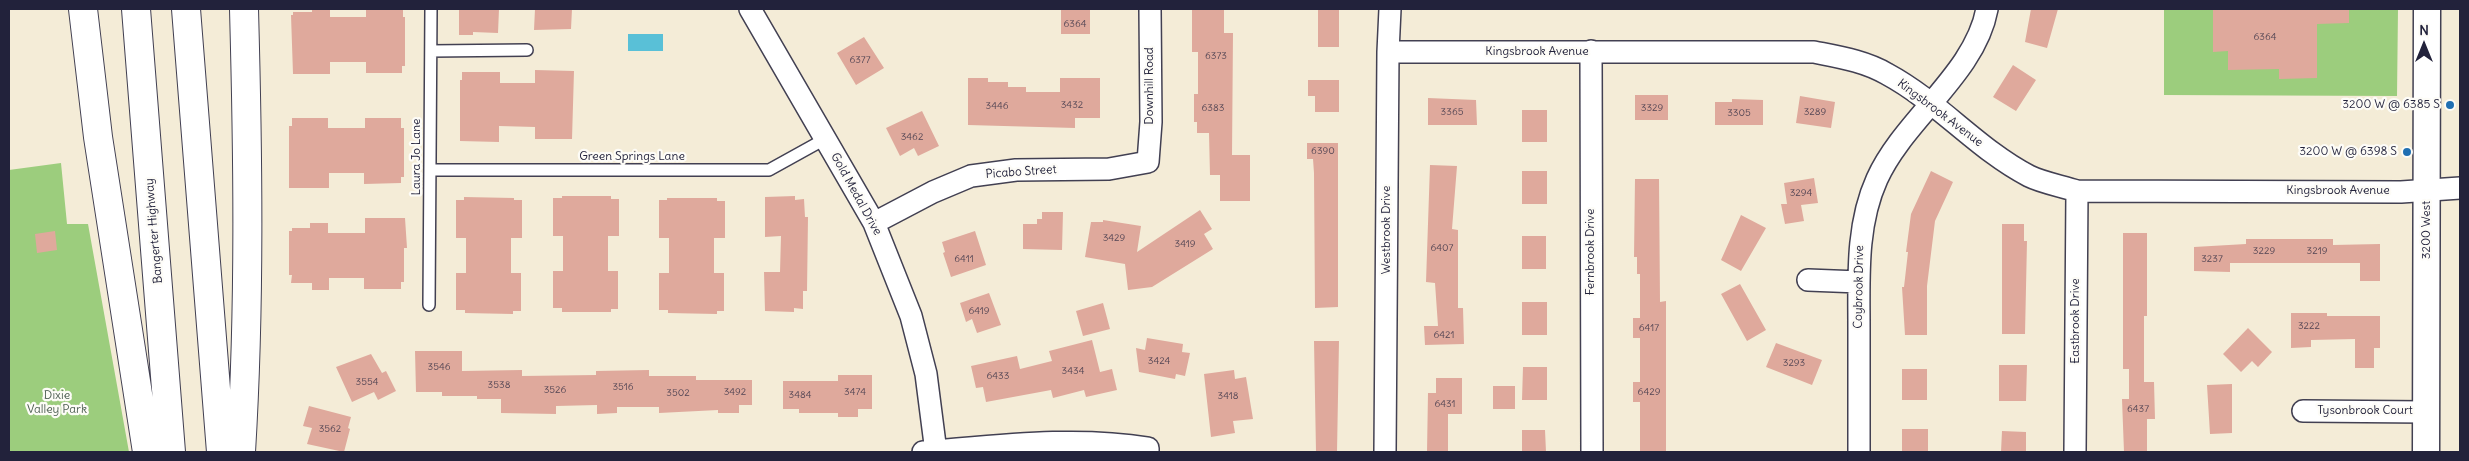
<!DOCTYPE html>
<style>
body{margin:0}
#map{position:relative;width:2469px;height:461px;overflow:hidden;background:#f4ecd7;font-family:Delius,sans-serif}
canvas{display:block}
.frame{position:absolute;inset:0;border:10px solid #22223b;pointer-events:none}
.north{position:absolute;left:2399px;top:20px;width:50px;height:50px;-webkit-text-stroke:4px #fdfcf7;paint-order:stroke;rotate:0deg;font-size:14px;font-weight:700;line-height:20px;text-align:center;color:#22223b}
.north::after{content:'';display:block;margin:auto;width:18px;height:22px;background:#22223b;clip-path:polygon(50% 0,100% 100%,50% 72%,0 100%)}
</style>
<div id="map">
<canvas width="2469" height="461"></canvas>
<div class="frame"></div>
<div class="north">N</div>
</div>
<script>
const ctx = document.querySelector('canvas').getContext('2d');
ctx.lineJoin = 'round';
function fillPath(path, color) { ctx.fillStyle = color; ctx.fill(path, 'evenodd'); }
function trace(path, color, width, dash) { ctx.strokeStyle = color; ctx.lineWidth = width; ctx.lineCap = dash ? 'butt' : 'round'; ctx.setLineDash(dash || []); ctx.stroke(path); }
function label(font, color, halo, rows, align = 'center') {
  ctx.font = font + ' Delius,sans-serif'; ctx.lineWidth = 4.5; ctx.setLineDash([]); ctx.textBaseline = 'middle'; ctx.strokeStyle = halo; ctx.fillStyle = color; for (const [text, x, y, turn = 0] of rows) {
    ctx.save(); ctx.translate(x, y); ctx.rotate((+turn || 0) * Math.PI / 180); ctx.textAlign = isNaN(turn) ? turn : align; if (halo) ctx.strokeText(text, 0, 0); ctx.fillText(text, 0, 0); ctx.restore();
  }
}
const green = new Path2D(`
 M2164,9H2398L2397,96L2164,95Z
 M61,163L67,224H88L129,452H9V170Z`);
const water = new Path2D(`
 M628,34H663V51H628Z`);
const building = new Path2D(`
 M312,9H330V17H366V9H403V17H405V66H402V73H366V62H330V74H293L291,15H293V12H312Z
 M459,9H499L498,33L473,32V35H459Z
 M535,9H572L571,29L534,30Z
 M1061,9H1090V34H1061Z
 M1192,9H1224V33H1233L1232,155H1250V201H1220V175H1210L1209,133H1197V122H1194V94H1198V52H1192Z
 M1318,9H1339V47H1318Z
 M2031,9H2058L2047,48L2025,42Z
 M2213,9H2349V23L2317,24V78L2279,79V69L2228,70V51L2213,52Z
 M864,37L884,68L856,85L837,53Z
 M2013,65L2036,80L2016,111L1993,97Z
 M535,70L574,71L572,139H535V127L499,126V142L460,141V80H462V72H500V83H535Z
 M968,78H988V82H1008V87H1026V92H1060V78H1100V118H1075V128L968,125Z
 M1308,80H1339V112H1315V96H1308Z
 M1635,95H1668V120H1635Z
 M1800,96L1835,102L1831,128L1796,123Z
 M1428,98L1476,100L1477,125H1428Z
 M1732,99L1763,100V125H1715V102H1732Z
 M1522,110H1547V142H1522Z
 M922,111L939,146L918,156L914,148L900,156L886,128Z
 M292,118H328V128H365V118H401V128H404V177H401V183L364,184V173H329V188H289V126H292Z
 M1307,143H1338V307L1315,308L1314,173L1313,159H1307Z
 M1430,165L1457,166L1452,229L1458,230V308H1463L1464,344L1425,345L1424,326H1438L1435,283L1426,282Z
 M1522,171H1547V204H1522Z
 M1931,171L1953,182L1935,221L1927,286V335H1905L1902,287H1904L1908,252H1906L1911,214Z
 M1814,178L1818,203L1801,205L1804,221L1785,224L1781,204H1787L1784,183Z
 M1635,179H1659L1660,302L1666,301V452H1640V402H1633V382H1640V338H1633V318H1640V274H1637V257H1634Z
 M562,196H611V199H619V236H608V271H618V309H611V312H562V308H553V271H563V236H553V198H562Z
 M795,196V200L804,199L805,217H808L807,291H803V309L794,308V312L765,311L764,272H780L781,236L765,237V197Z
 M464,197L514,198V200H522V238H511V273H521V311H513V314L465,313V310H456V273H466V238H456V200H464Z
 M667,198H717V201H725V238H714V273H724V311H717V314L668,313V310H659V273H669V238H659V200H667Z
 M1200,210L1212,229L1204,234L1213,249L1152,287L1128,290L1125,264L1085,257L1091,222H1103V220L1141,226L1137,252Z
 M1042,212H1063L1062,250L1023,249V224H1037V219H1042Z
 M1741,215L1766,228L1741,271L1721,260Z
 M365,218H405L407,248H404V282H401V289H364V278H329V290H312V283H291L292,275H289V231H292V228H310V223H328V233H365Z
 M2002,224H2024V241H2027L2025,334H2002Z
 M55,231L57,250L37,253L35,234Z
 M975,231L986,265L951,277L943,253L945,252L942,242Z
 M2123,233H2147V316H2144V382H2154L2155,419H2147V452H2124L2122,399H2129V369H2123Z
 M1522,236H1546V269H1522Z
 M2246,239H2333V245L2380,244V281H2360V263H2230V272L2194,271V247L2246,244Z
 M1740,284L1766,330L1747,341L1721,294Z
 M989,293L1001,325L977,333L972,319L966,322L960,303Z
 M1522,302H1547V335H1522Z
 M1103,303L1110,329L1083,336L1076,311Z
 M2291,313H2327V316H2380V348H2374V368H2355V339L2311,340V347L2291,348Z
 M2248,328L2272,352L2258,367L2252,361L2241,372L2223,354Z
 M1147,338L1183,344L1182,352L1190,353L1185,376L1176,374L1175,379L1139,372L1136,348L1145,350Z
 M1092,340L1100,372L1112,369L1117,390L1086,397L1084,390L1053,398L1051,390L986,402L983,387L976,388L971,366L1017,356L1020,369L1052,361L1049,351Z
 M1314,341H1339L1337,452H1316Z
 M1776,343L1822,360L1812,385L1766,367Z
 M415,351H462V371L522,370V376L596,375V371L649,370V376H696V380H752V405H739V413H718V410L659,413V407H617V413L597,414V405L556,406V414L501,413V399H477V396H442V392H416Z
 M371,354L382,373L386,371L396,391L378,400L374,392L352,402L336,367Z
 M1999,365H2027L2026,401H1999Z
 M1523,367H1547V400H1522Z
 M1902,369H1927V400H1902Z
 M1234,370L1235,379L1246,377L1253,419L1233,421L1235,433L1211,437L1204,374Z
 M838,375H872V409H858V417H838V413H799V409H783V381H838Z
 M1436,378H1462V414H1448V452H1427L1428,393H1436Z
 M2232,384V433L2210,434L2207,385Z
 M1493,386H1515V409H1493Z
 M309,406L351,417L348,428L350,429L344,452L307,444L312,428L303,426Z
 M1902,429H1928V452H1902Z
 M1522,430H1545L1546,452H1522Z
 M2002,431L2026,432V452H2001Z`);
const service = new Path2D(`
 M431,51L527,50
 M430,170H769L825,139
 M429,305L431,9`);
const minor = new Path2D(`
 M750,9L874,223L911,316L926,374L936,452
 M1591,51L1592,452
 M1388,52H1814C1839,57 1865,61 1887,74C1939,102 1977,149 2029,176C2043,183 2062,186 2077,191L2401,192L2460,188
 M874,223L933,192L971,176L1016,170L1109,169L1148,162L1151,122L1150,9
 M1808,280L1859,282
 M2303,411L2426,412
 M923,452C998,446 1074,436 1148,448V452
 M1385,452L1388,52L1390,9
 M1859,452C1859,411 1859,369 1859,327C1859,278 1856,225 1877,179C1904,119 1975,74 1987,9
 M2075,452L2077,191`);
const tertiary = new Path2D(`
 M2426,452L2427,9`);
const motorway = new Path2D(`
 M83,9L98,137L147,452
 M136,9L171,452
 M186,9L221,452
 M241,452C250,304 248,157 244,9`);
const markers = [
 [2450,105,5,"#1f6fb2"],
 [2407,152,5,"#1f6fb2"]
];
const numberNames = [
 ["6364",1075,24],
 ["6364",2265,37],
 ["6373",1216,56],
 ["6377",860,60],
 ["3432",1072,105],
 ["3446",997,106],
 ["6383",1213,108],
 ["3329",1652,108],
 ["3365",1452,112],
 ["3289",1815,112],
 ["3305",1739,113],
 ["3462",912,137],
 ["6390",1323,151],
 ["3294",1801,193],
 ["3429",1114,238],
 ["3419",1185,244],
 ["6407",1442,248],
 ["3229",2264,251],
 ["3219",2317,251],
 ["6411",964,259],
 ["3237",2212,259],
 ["6419",979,311],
 ["3222",2309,326],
 ["6417",1649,328],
 ["6421",1444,335],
 ["3424",1159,361],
 ["3293",1794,363],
 ["3546",439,367],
 ["3434",1073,371],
 ["6433",998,376],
 ["3554",367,382],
 ["3538",499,385],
 ["3516",623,387],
 ["3526",555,390],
 ["3492",735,392],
 ["3474",855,392],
 ["6429",1649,392],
 ["3502",678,393],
 ["3484",800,395],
 ["3418",1228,396],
 ["6431",1445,404],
 ["6437",2138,409],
 ["3562",330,429]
];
const streetNames = [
 ["Kingsbrook Avenue",1537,52],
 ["Downhill Road",1150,86,-90],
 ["Kingsbrook Avenue",1940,113,37],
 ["Laura Jo Lane",417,157,-90],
 ["Green Springs Lane",632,157],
 ["Picabo Street",1021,172,-4],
 ["Kingsbrook Avenue",2338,191],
 ["Gold Medal Drive",856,194,61],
 ["Westbrook Drive",1387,230,-90],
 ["3200 West",2427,230,-90],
 ["Bangerter Highway",154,231,-95],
 ["Fernbrook Drive",1591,252,-90],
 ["Coybrook Drive",1859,287,-89],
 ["Eastbrook Drive",2076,321,-90],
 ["Tysonbrook Court",2365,411]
];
const poiNames = [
 ["3200 W @ 6385 S",2440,105],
 ["3200 W @ 6398 S",2397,152]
];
const parkNames = [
 ["Dixie",57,396],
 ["Valley Park",57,410]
];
fillPath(green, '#9ccd7d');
fillPath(water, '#59c0d7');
fillPath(building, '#dfa99c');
trace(service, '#424052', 14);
trace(minor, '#424052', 24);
trace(tertiary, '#424052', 29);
trace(motorway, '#424052', 30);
trace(service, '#fff', 11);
trace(minor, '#fff', 21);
trace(tertiary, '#fff', 26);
trace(motorway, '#fff', 28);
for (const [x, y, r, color] of markers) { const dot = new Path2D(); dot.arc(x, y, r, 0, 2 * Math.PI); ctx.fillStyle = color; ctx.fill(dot); trace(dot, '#fdfcf7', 2); }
label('10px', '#514453', null, numberNames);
label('12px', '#22223b', '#fdfcf7', streetNames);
label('12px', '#22223b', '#fdfcf7', poiNames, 'right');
label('12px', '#4d5e52', '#fdfcf7', parkNames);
</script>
